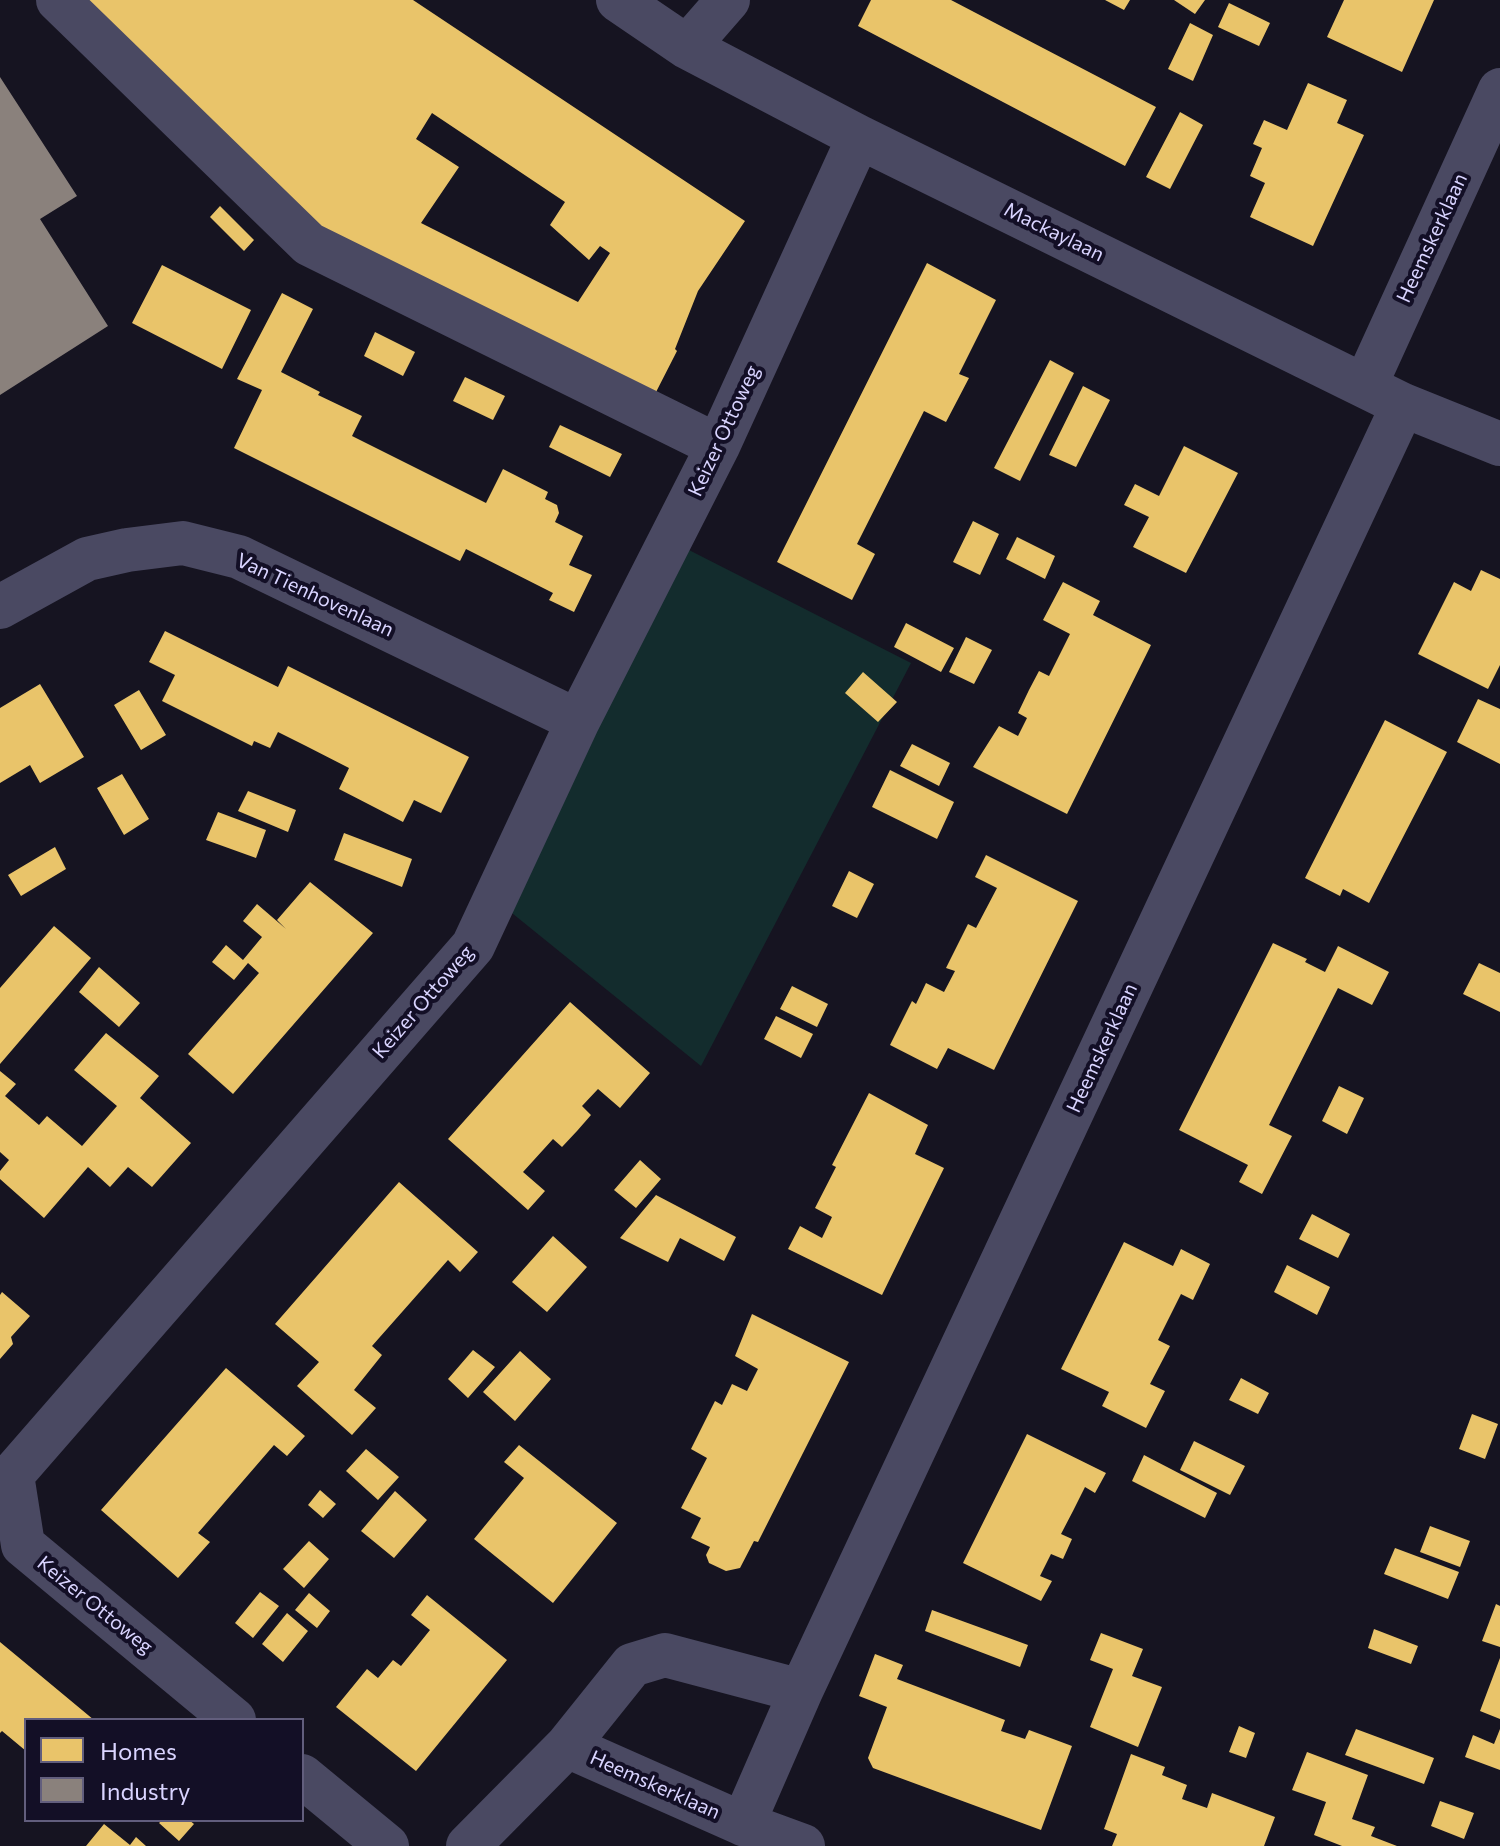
<!DOCTYPE html>
<style>
body{margin:0}
#map{position:relative;width:1500px;height:1846px;overflow:hidden;background:#161421;font-family:Commissioner,sans-serif}
canvas{display:block}
.legend{position:absolute;left:24px;top:1718px;width:280px;height:104px;box-sizing:border-box;background:#130f26;border:2px solid #625e7d;margin:0;padding:10px 14px;list-style:none;font-size:24px;color:#d9d4ff}
.legend li{display:flex;align-items:center;gap:16px;height:40px}
.legend b{width:40px;border:2px solid #625e7d}
</style>
<div id="map">
<canvas width="1500" height="1846"></canvas>
<ul class="legend">
<li><b style="height:22px;background:#e9c46a"></b>Homes</li>
<li><b style="height:22px;background:#8a817c"></b>Industry</li>
</ul>
</div>
<script>
const ctx = document.querySelector('canvas').getContext('2d');
ctx.lineJoin = 'round';
function fillPath(path, color) { ctx.fillStyle = color; ctx.fill(path, 'evenodd'); }
function trace(path, color, width, dash) { ctx.strokeStyle = color; ctx.lineWidth = width; ctx.lineCap = dash ? 'butt' : 'round'; ctx.setLineDash(dash || []); ctx.stroke(path); }
function label(font, color, halo, rows, align = 'center') {
  ctx.font = font + ' Commissioner,sans-serif'; ctx.lineWidth = 8; ctx.setLineDash([]); ctx.textBaseline = 'middle'; ctx.strokeStyle = halo; ctx.fillStyle = color; for (const [text, x, y, turn = 0] of rows) {
    ctx.save(); ctx.translate(x, y); ctx.rotate((+turn || 0) * Math.PI / 180); ctx.textAlign = isNaN(turn) ? turn : align; if (halo) ctx.strokeText(text, 0, 0); ctx.fillText(text, 0, 0); ctx.restore();
  }
}
const green = new Path2D(`
 M685,548L911,663L701,1066L502,905Z`);
const homes = new Path2D(`
 M87,0H413L745,221L698,291L675,349L677,351L654,396L313,227ZM432,113L565,202L550,225L589,260L600,246L610,253L578,302L421,223L459,167L416,139Z
 M871,0H951L1156,107L1125,166L858,26Z
 M1105,0H1130L1124,10Z
 M1174,0H1205L1195,14Z
 M1344,0H1434L1402,72L1327,37Z
 M1229,3L1270,23L1259,46L1218,27Z
 M1190,23L1213,35L1193,81L1168,69Z
 M1308,83L1347,100L1337,123L1364,135L1313,246L1250,217L1265,183L1250,176L1262,148L1253,144L1264,120L1287,130Z
 M1180,112L1203,125L1170,189L1146,177Z
 M220,206L254,240L244,251L210,217Z
 M927,263L996,300L959,374L969,378L946,422L924,411L857,544L875,554L852,600L777,562Z
 M162,265L251,310L222,369L132,323Z
 M282,293L313,309L281,372L320,392L318,395L362,416L352,436L486,503L503,469L548,492L545,499L557,505L559,513L555,522L583,536L569,565L592,575L574,612L549,600L553,593L466,549L460,561L234,448L262,390L237,379Z
 M375,332L415,352L403,376L364,356Z
 M1050,360L1074,373L1020,481L994,468Z
 M465,377L505,396L493,420L453,401Z
 M1083,386L1110,400L1076,467L1049,455Z
 M560,425L622,454L610,477L549,447Z
 M1184,446L1238,473L1186,573L1133,547L1149,517L1124,505L1135,484L1159,496Z
 M973,521L999,534L980,575L953,562Z
 M1017,537L1055,556L1045,579L1006,559Z
 M1481,570L1500,579V665L1488,689L1418,654L1454,582L1471,591Z
 M1063,582L1100,601L1093,615L1151,645L1067,814L973,767L999,726L1018,736L1027,718L1018,713L1029,690L1039,671L1049,676L1070,634L1043,620Z
 M906,623L954,648L941,672L894,647Z
 M165,631L278,687L288,666L469,757L441,813L414,800L403,822L339,789L349,768L306,746L278,732L270,748L254,741L252,746L162,701L175,675L149,662Z
 M966,637L992,650L974,684L949,672Z
 M863,672L897,702L878,722L845,693Z
 M40,684L84,757L40,783L30,765L0,783V708Z
 M139,690L166,735L141,750L114,705Z
 M1478,699L1500,709V764L1457,742Z
 M1385,720L1447,752L1369,903L1343,889L1340,896L1305,878Z
 M912,744L950,763L939,786L900,766Z
 M890,770L954,802L937,839L872,807Z
 M122,774L149,819L124,835L97,788Z
 M248,791L296,810L288,832L238,811Z
 M218,812L266,830L256,858L206,840Z
 M344,833L412,859L402,887L334,860Z
 M55,847L66,869L21,896L8,875Z
 M986,855L1078,901L994,1070L948,1048L937,1069L890,1045L912,1001L916,1004L926,983L944,992L955,971L946,968L968,924L976,928L997,888L975,877Z
 M849,871L874,884L857,918L832,906Z
 M310,882L373,933L233,1094L188,1054L259,973L248,963L234,980L212,962L226,945L243,960L262,937L243,921L257,904L286,929L277,920Z
 M54,926L91,958L0,1064V988Z
 M1273,943L1307,959L1305,962L1325,972L1338,946L1389,972L1372,1005L1338,988L1269,1125L1292,1136L1262,1194L1239,1182L1248,1165L1179,1130Z
 M1479,963L1500,973V1012L1463,994Z
 M99,967L140,1003L119,1027L79,992Z
 M792,986L828,1004L817,1027L780,1009Z
 M570,1002L650,1073L620,1108L598,1089L582,1106L591,1115L577,1131L562,1147L553,1139L523,1172L545,1191L528,1210L448,1139Z
 M776,1016L813,1034L801,1058L764,1039Z
 M106,1033L159,1076L140,1098L191,1143L152,1187L128,1167L110,1187L88,1167L44,1218L0,1179V1171L9,1160L0,1152V1071L16,1084L5,1096L39,1125L47,1116L82,1146L117,1106L74,1070Z
 M1339,1086L1364,1098L1347,1134L1322,1121Z
 M869,1093L928,1125L915,1154L944,1168L882,1295L788,1249L800,1226L822,1238L832,1217L815,1208L836,1167L832,1165Z
 M640,1160L661,1179L636,1208L614,1190Z
 M399,1182L478,1252L460,1272L448,1260L372,1346L382,1355L354,1390L376,1408L352,1435L297,1386L319,1362L275,1324Z
 M656,1195L736,1237L724,1261L680,1238L668,1262L620,1238Z
 M1312,1214L1350,1234L1338,1258L1299,1239Z
 M553,1236L587,1267L547,1312L512,1282Z
 M1124,1242L1173,1266L1181,1249L1210,1264L1193,1300L1181,1294L1158,1340L1170,1346L1150,1384L1165,1391L1146,1428L1102,1406L1109,1392L1061,1369Z
 M1287,1265L1330,1287L1317,1315L1274,1292Z
 M2,1292L30,1316L11,1337L13,1344L0,1359V1295Z
 M752,1314L849,1362L758,1542L754,1541L740,1568L726,1571L709,1563L706,1555L710,1547L691,1538L701,1518L681,1508L707,1458L691,1449L715,1401L722,1405L732,1384L747,1391L758,1369L735,1356Z
 M473,1350L495,1367L468,1398L448,1379Z
 M520,1351L551,1379L515,1421L483,1392Z
 M226,1368L305,1436L287,1456L274,1445L198,1533L210,1542L178,1578L101,1510Z
 M1241,1378L1269,1393L1258,1414L1229,1400Z
 M1472,1414L1498,1424L1485,1459L1459,1449Z
 M1027,1434L1106,1473L1095,1493L1085,1487L1073,1511L1061,1534L1072,1539L1063,1559L1051,1554L1040,1576L1052,1581L1041,1601L963,1563Z
 M1194,1441L1245,1466L1230,1495L1180,1470Z
 M519,1445L617,1523L553,1603L474,1539L524,1478L504,1462Z
 M366,1449L399,1477L378,1500L346,1471Z
 M1144,1455L1217,1493L1205,1518L1132,1481Z
 M320,1490L336,1504L323,1518L308,1505Z
 M395,1491L427,1520L394,1558L361,1531Z
 M1430,1526L1470,1541L1460,1567L1420,1552Z
 M309,1541L329,1559L304,1588L283,1569Z
 M1395,1548L1459,1572L1448,1599L1384,1574Z
 M260,1592L279,1606L253,1638L235,1623Z
 M309,1593L330,1611L317,1628L295,1610Z
 M427,1595L507,1660L416,1771L336,1707L367,1669L378,1678L393,1660L401,1666L430,1630L411,1615Z
 M1496,1604L1500,1606V1647L1482,1641Z
 M932,1610L1028,1645L1020,1667L925,1631Z
 M287,1613L308,1631L283,1662L262,1644Z
 M1374,1629L1418,1646L1411,1664L1368,1648Z
 M1101,1633L1143,1649L1132,1676L1162,1687L1138,1747L1090,1727L1113,1669L1090,1660Z
 M0,1642L29,1666L94,1720H26V1751L2,1731L0,1733Z
 M875,1654L903,1665L897,1679L1005,1720L1001,1731L1025,1739L1029,1730L1072,1746L1041,1830L873,1768L868,1758L887,1707L859,1696Z
 M1500,1658V1719L1480,1711Z
 M1239,1726L1255,1733L1246,1758L1229,1752Z
 M1356,1729L1434,1758L1424,1784L1345,1755Z
 M1500,1729V1770L1465,1757L1473,1735L1494,1744Z
 M1307,1752L1368,1775L1352,1819L1375,1827L1371,1836L1397,1846H1342L1314,1835L1326,1802L1292,1790Z
 M1131,1754L1165,1767L1162,1775L1187,1785L1182,1799L1207,1808L1212,1793L1275,1817L1264,1846H1112L1117,1834L1104,1829Z
 M1440,1801L1474,1813L1464,1839L1431,1826Z
 M162,1820H189L194,1824L179,1841L159,1823Z
 M104,1824L130,1845L136,1837L146,1846H86Z`);
const industry = new Path2D(`
 M0,77L77,196L40,219L108,326L0,395Z`);
const minor = new Path2D(`
 M58,0L309,244L718,446
 M618,0L687,47L859,137L1403,405L1500,444
 M687,47L728,0
 M1365,386L1500,90
 M0,607L87,559L127,550L183,543L239,557L578,721
 M234,1720L23,1545L12,1475L473,946L578,721L718,446L859,137
 M567,1746L632,1665L665,1655L801,1691
 M302,1776L387,1846
 M743,1824L803,1846
 M468,1846L567,1746L743,1824L801,1691L1403,405`);
const streetNames = [
 ["Mackaylaan",1054,232,26],
 ["Heemskerklaan",1432,238,-65],
 ["Keizer Ottoweg",724,431,-65],
 ["Van Tienhovenlaan",315,595,25],
 ["Keizer Ottoweg",423,1002,-49],
 ["Heemskerklaan",1102,1048,-65],
 ["Keizer Ottoweg",95,1605,39],
 ["Heemskerklaan",655,1785,24]
];
fillPath(green, '#132c2d');
fillPath(homes, '#e9c46a');
fillPath(industry, '#8a817c');
trace(minor, '#4a4962', 44);
label('20px', '#d9d4ff', '#130f26', streetNames);
</script>
